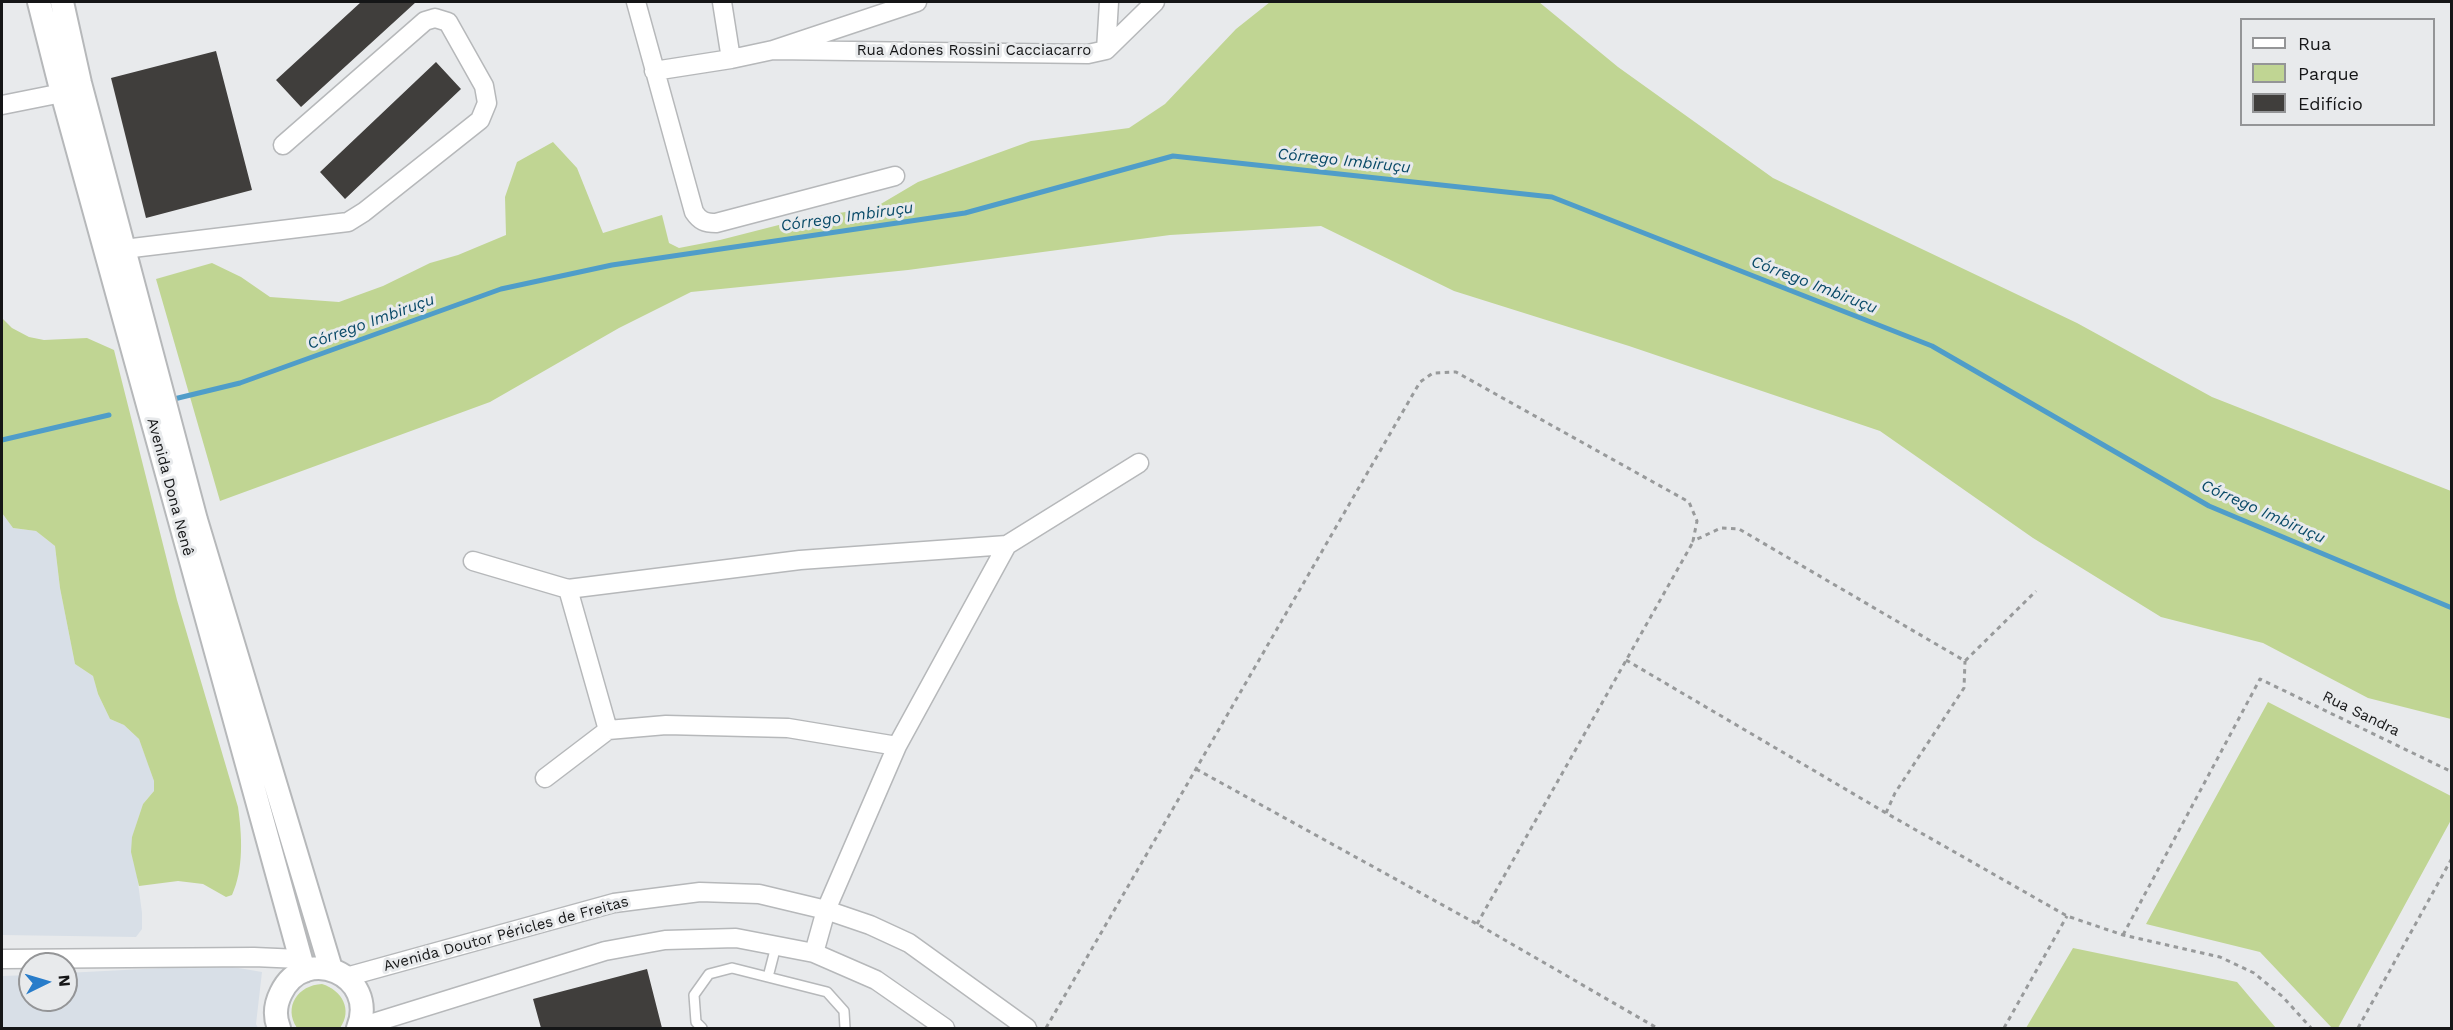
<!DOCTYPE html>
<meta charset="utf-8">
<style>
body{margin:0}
#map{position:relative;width:2453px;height:1030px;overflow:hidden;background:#e8eaec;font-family:"Work Sans",sans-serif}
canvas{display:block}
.frame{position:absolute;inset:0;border:3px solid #151617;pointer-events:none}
.legend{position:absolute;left:2240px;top:18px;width:195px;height:108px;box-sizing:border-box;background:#e8eaec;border:2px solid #949597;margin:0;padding:8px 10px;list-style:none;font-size:18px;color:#151617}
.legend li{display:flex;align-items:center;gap:12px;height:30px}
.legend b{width:30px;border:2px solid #949597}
.north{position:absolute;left:18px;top:952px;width:60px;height:60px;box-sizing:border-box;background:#e8eaec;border:2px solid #949597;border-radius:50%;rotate:85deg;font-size:16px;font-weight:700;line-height:24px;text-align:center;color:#151617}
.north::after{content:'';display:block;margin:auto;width:21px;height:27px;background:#287cca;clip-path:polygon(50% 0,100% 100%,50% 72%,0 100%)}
</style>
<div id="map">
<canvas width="2453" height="1030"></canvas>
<div class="frame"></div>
<ul class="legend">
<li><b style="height:8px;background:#fff"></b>Rua</li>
<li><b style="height:16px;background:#c0d593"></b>Parque</li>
<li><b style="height:16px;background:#403e3c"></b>Edifício</li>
</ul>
<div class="north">N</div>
</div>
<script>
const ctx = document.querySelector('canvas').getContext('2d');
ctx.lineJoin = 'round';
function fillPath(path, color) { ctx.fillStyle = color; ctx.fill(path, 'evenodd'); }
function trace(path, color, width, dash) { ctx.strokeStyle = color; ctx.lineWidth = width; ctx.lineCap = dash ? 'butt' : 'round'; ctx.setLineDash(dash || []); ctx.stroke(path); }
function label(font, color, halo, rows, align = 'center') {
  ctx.font = font + ' "Work Sans",sans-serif'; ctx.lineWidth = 6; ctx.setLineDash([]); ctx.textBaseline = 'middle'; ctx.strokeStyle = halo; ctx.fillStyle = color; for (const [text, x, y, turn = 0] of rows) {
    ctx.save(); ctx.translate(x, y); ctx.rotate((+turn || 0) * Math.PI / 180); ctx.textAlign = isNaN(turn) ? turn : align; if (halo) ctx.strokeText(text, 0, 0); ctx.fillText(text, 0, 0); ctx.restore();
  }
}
const built = new Path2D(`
 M2,513L13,528L36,531L55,546L60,588L75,664L93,676L98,694L110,719L124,725L139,739L148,763L154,781V791L143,804L132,838L142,913V929L136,937L2,935Z
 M221,965L262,972L256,1024L258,1028H2V976L30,975V1000H66V973Z`);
const green = new Path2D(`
 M1270,2H1539L1618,67L1773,178L2077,323L2212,397L2451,491V719L2368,698L2263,643L2161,617L2033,538L1880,431L1629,346L1454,291L1321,226L1170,235L908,270L691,292L619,328L490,402L220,501L156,279L212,263L241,277L270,297L339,302L383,286L430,263L458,255L506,235L505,197L517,162L553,142L577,168L603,233L662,215L669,243L679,248L720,240L810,217L874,208L918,182L1031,141L1129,128L1165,104L1236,29Z
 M2,318L12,328L29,337L44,340L87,338L114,350L177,600L238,807C242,835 244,869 232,895L226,897L203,884L178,881L139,886L131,852L132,837L143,804L154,791V781L139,739L124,725L110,719L98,694L93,676L75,664L60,588L55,546L36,531L13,528L2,513Z
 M2268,702L2451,796V820L2338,1028H2332L2260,952L2146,924Z
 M2073,948L2237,982L2276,1028H2026Z
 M322,984C342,990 353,1010 340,1028H297C283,1007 298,985 322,984Z`);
const stream = new Path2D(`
 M174,399L240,383L501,289L612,265L965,213L1173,156L1552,197L1932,346L2209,506L2452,608
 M2,440L109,415`);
const building = new Path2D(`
 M361,2H416L301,107L276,80Z
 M216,51L252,190L146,218L111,78Z
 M436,62L461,89L345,199L320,172Z
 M647,969L662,1028H541L533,999Z`);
const path = new Path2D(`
 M1626,660L1886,813L2067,916L2123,935L2220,957L2254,973L2283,997L2311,1028
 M1196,769L1477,924L1657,1028
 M1886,813L1895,793L1964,688L1965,661
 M1477,924L1693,542
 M2123,935L2260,679L2452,772
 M1046,1028L1420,382L1433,373L1456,372L1689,502L1697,521L1693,541L1721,528L1739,529L1965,661L2036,591
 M2004,1028L2067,916
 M2358,1028L2452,858`);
const service = new Path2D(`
 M768,977L776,946
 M702,1028L696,1022L694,995L709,974L732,968L827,992L844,1011L845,1028`);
const minor = new Path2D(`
 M636,2L694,212C700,221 705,223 716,223L895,176
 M722,2L731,59
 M773,50L1088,54L1106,50L1155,2
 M1106,50L1109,2
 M654,71L731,59L773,50L917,2
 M2,105L62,93L72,87
 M124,249L348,222L364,212L480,120L487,103L484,86L448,22L435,18L425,21L283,145
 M473,561L568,589L800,560L1007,545L1139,463
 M568,589L608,730
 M545,778L608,730L666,725L788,728L897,746
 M814,953L826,910L897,746L1007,545
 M2,959L254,957L300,959
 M346,977L614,903L700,892L759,894L826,910L870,925L909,943L1027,1028
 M360,1027L605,951L665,940L736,938L814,953L876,980L945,1028`);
const tertiary = new Path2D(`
 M39,2L62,93L304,971
 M62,2L80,83L196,520L331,969
 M279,1028C274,1016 275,1005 281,993C305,943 379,975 358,1028`);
const streetNames = [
 ["Rua Adones Rossini Cacciacarro",974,51],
 ["Avenida Dona Nenê",170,487,75],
 ["Rua Sandra",2361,714,26],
 ["Avenida Doutor Péricles de Freitas",506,934,-15]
];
const waterNames = [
 ["Córrego Imbiruçu",1344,161,6],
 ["Córrego Imbiruçu",847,217,-8],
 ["Córrego Imbiruçu",1814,285,21],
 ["Córrego Imbiruçu",371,322,-20],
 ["Córrego Imbiruçu",2263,512,24]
];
fillPath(built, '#d8dfe7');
fillPath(green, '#c0d593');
trace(stream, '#4f9dc9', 5);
fillPath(building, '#403e3c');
trace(service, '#b6b8ba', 12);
trace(minor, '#b6b8ba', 21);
trace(tertiary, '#b6b8ba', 26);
trace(path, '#989a9b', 3, [4.5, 4.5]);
trace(service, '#fff', 9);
trace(minor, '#fff', 18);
trace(tertiary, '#fff', 22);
label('15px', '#151617', '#e8eaec', streetNames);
label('italic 16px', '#084967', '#e8eaec', waterNames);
</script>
